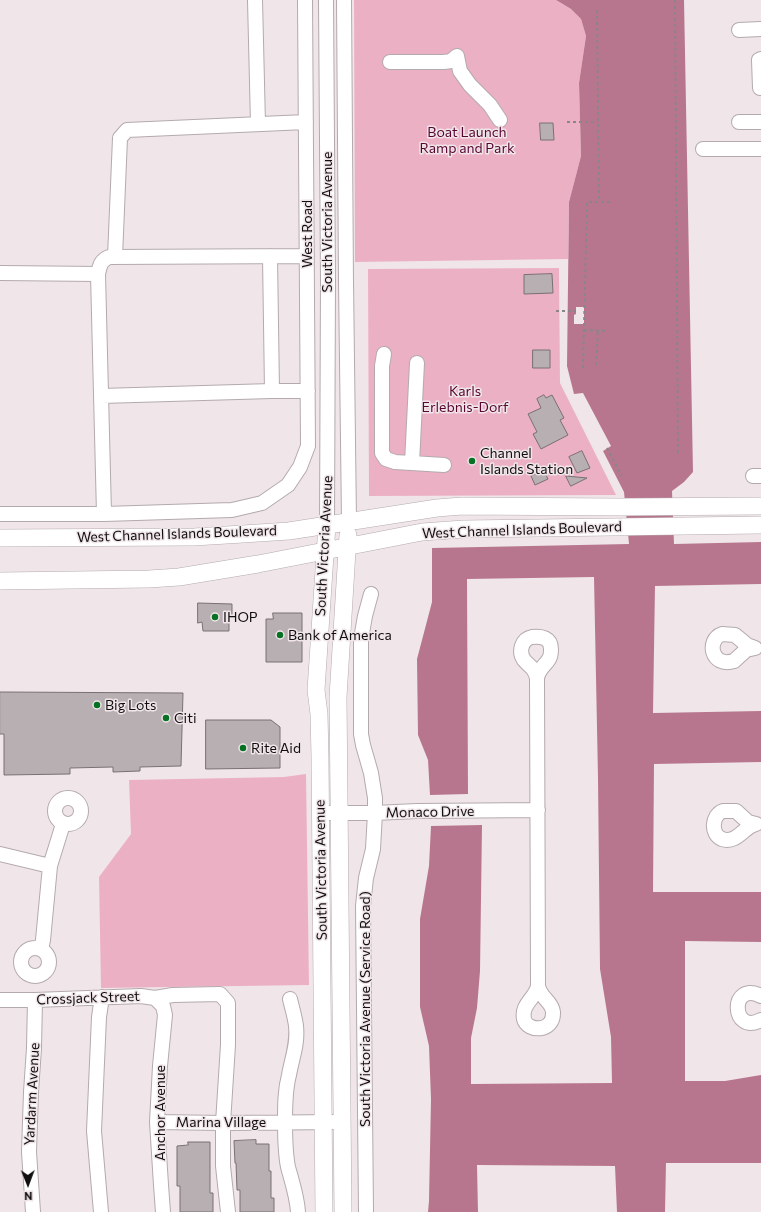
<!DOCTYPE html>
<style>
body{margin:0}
#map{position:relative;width:761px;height:1212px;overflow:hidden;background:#f0e6e9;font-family:Commissioner,sans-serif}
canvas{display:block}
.north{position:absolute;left:8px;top:1164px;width:40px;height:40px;-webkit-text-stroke:3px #f0e6e9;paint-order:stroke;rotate:179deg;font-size:11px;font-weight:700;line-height:16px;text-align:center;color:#110e0f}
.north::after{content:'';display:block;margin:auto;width:14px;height:18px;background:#110e0f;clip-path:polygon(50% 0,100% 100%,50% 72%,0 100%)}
</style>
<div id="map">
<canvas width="761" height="1212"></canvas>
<div class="north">N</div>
</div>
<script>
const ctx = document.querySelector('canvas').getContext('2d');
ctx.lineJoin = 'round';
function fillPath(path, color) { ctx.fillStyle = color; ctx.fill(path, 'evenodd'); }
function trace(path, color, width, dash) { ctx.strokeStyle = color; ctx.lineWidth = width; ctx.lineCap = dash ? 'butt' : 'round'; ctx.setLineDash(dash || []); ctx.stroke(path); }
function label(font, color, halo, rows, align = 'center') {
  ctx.font = font + ' Commissioner,sans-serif'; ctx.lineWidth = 3; ctx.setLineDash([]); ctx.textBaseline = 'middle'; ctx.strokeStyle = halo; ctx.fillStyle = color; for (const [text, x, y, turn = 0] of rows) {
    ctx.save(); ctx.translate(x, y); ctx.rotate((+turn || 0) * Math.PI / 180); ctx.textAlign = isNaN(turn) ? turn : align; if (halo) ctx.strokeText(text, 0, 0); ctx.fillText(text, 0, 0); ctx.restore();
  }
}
const green = new Path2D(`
 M354,0H556L571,9L581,19L586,36L579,83L581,156L569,202L568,259L355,262Z
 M559,268L560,383L616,495L369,496L368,269Z
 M306,774L309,985L101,988L99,877L131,834L129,780L284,777Z`);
const water = new Path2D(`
 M556,0H684L693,472L684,482L672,491L674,544L761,542V584L655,586L653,713L761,711V762L654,764L653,892H761V942L685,941V1081H725L761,1075V1163H666L665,1212H617L615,1166L477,1165L478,1212H428L429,1201L431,1099L429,1046L420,1007V919L429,866L431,826L482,825L480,971L477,1008L471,1038V1084L612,1083L611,1037L600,969L598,778L594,577L467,579L468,794L430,795L428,760L418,735L417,659L432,602V548L629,544L624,492L603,451L611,446L583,393L574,394L567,366L569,202L581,156L579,83L586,36L581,19L571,9Z`);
const pier = new Path2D(`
 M576,307H584V324H574V315L576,314Z`);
const building = new Path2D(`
 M540,123H553L554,140H541Z
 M552,274L553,293L524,294V275Z
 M533,350H550V368H533Z
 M544,395L546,398L552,395L564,418L560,420L568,435L541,449L533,434L537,432L528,414L541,408L537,399Z
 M582,451L590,468L577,473L569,457Z
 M544,471L548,479L535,485L531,476Z
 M566,476L587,478L571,486Z
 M198,603L232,604V617H229V631H203L202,622L198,623Z
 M273,613H302V662H266V619H273Z
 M0,692L183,693L181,766L140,767V771L113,772V767L70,768V774L4,775V734H0Z
 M206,720H271L280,727V768L206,769Z
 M256,1140V1144H269V1171H271V1198H274V1212H240V1190H237L236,1163H235L234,1141Z
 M188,1142H210V1193H213V1212H180V1186H177V1146L188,1145Z`);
const path = new Path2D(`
 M675,0L678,455
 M597,10L599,202
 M567,122H598
 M556,311H576
 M584,330L607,331
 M596,365L598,330
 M583,368L587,202H611
 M607,448L622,476`);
const minor = new Path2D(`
 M255,0L258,124
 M305,0L308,446L300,467L288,485L262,503L232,510L104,514L98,274C100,266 100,261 109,257L307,256
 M326,0L328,281L327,525
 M344,0L346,281L349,521
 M739,30L761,29
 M761,59L759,60L760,88H761
 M390,62H444L451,61L457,56L460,71L470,85L490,105L500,120
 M739,122H761
 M703,149H761
 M270,256L272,391
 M115,257L120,138L127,130L306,122
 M0,273L98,274
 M384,354L382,366V453L386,459L395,462L444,465
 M101,396L272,391H308
 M412,463L417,363
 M753,476H761
 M0,514H104
 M722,634L735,635L747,645L755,648L746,650L734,661C711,668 706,640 722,634Z
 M532,637C542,636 551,638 551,649C551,653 551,656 549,659C545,666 539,668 537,678C534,667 530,667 524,660C518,651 522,639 532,637Z
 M537,678L538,986C541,999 552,1001 553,1012C554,1033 527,1032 524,1019C521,1004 535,999 538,986
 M55 811a13 13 0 1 1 26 0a13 13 0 1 1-26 0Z
 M723,811H736L748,822L756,824C743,827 737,844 722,839C710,834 712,815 723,811Z
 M329,813H375L417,811L538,810
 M0,854L50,866
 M21 962a14 14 0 1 1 28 0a14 14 0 1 1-28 0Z
 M41,949L43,940L50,866L63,824
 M761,996C729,980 731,1036 761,1020
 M155,998L173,995L220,994L228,1003V1045L223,1123V1166L228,1212
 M290,999C292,1008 295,1017 296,1026C298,1044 292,1058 289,1075C285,1090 285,1105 285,1121C285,1136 285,1152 288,1167C292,1182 297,1196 298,1212
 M0,1000H35L141,996L155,998L163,1006L165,1015L160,1066L157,1122L161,1185L163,1212
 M157,1122L223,1123L342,1122
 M33,1212L29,1152L31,1092L34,1048L35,1000
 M101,1212L94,1131L99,1017L102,997
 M366,1212L363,906L366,878L373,849L375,813V798L371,773L363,745L361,734V639L365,616L371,594`);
const major = new Path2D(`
 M0,538L194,537L243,534L289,531L437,508L462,506L620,507L761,506
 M0,581L149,579L179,577L258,564L422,532L464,529L761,525
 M324,1212L320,757L319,714L316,690L327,525
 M343,1212L338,697L348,535`);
const markers = [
 [472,461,4,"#067122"],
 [215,617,4,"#067122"],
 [280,635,4,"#067122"],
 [97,705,4,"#067122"],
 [166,718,4,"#067122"],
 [243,748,4,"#067122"]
];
const parkNames = [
 ["Boat Launch",467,132],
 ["Ramp and Park",467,148],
 ["Karls",465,391],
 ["Erlebnis-Dorf",465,407]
];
const streetNames = [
 ["South Victoria Avenue",327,222,-90],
 ["West Road",307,234,-90],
 ["West Channel Islands Boulevard",522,530,-2],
 ["West Channel Islands Boulevard",177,534,-2],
 ["South Victoria Avenue",324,546,-87],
 ["Monaco Drive",430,812,-1],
 ["South Victoria Avenue",321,870,-91],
 ["Crossjack Street",88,998,-2],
 ["South Victoria Avenue (Service Road)",365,1009,-90],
 ["Yardarm Avenue",32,1094,-87],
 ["Anchor Avenue",160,1113,-90],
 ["Marina Village",221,1122]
];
const poiNames = [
 ["Channel",480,453],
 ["Islands Station",480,469],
 ["IHOP",223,617],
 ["Bank of America",288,635],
 ["Big Lots",105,705],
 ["Citi",174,718],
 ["Rite Aid",251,748]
];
fillPath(green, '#ecb0c5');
fillPath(water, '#b8768e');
fillPath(pier, '#f0e6e9');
fillPath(building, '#b8afb2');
trace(building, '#787072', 1);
trace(minor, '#b4aaad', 16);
trace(major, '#b4aaad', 18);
trace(path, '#8c8587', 2, [3, 3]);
trace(minor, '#fff', 14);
trace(major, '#fff', 17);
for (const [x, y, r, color] of markers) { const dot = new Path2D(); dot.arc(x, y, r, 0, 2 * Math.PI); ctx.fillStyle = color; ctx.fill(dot); trace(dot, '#f0e6e9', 1.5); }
label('14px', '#580631', '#f0e6e9', parkNames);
label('14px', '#110e0f', '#f0e6e9', streetNames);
label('14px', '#110e0f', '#f0e6e9', poiNames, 'left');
</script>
